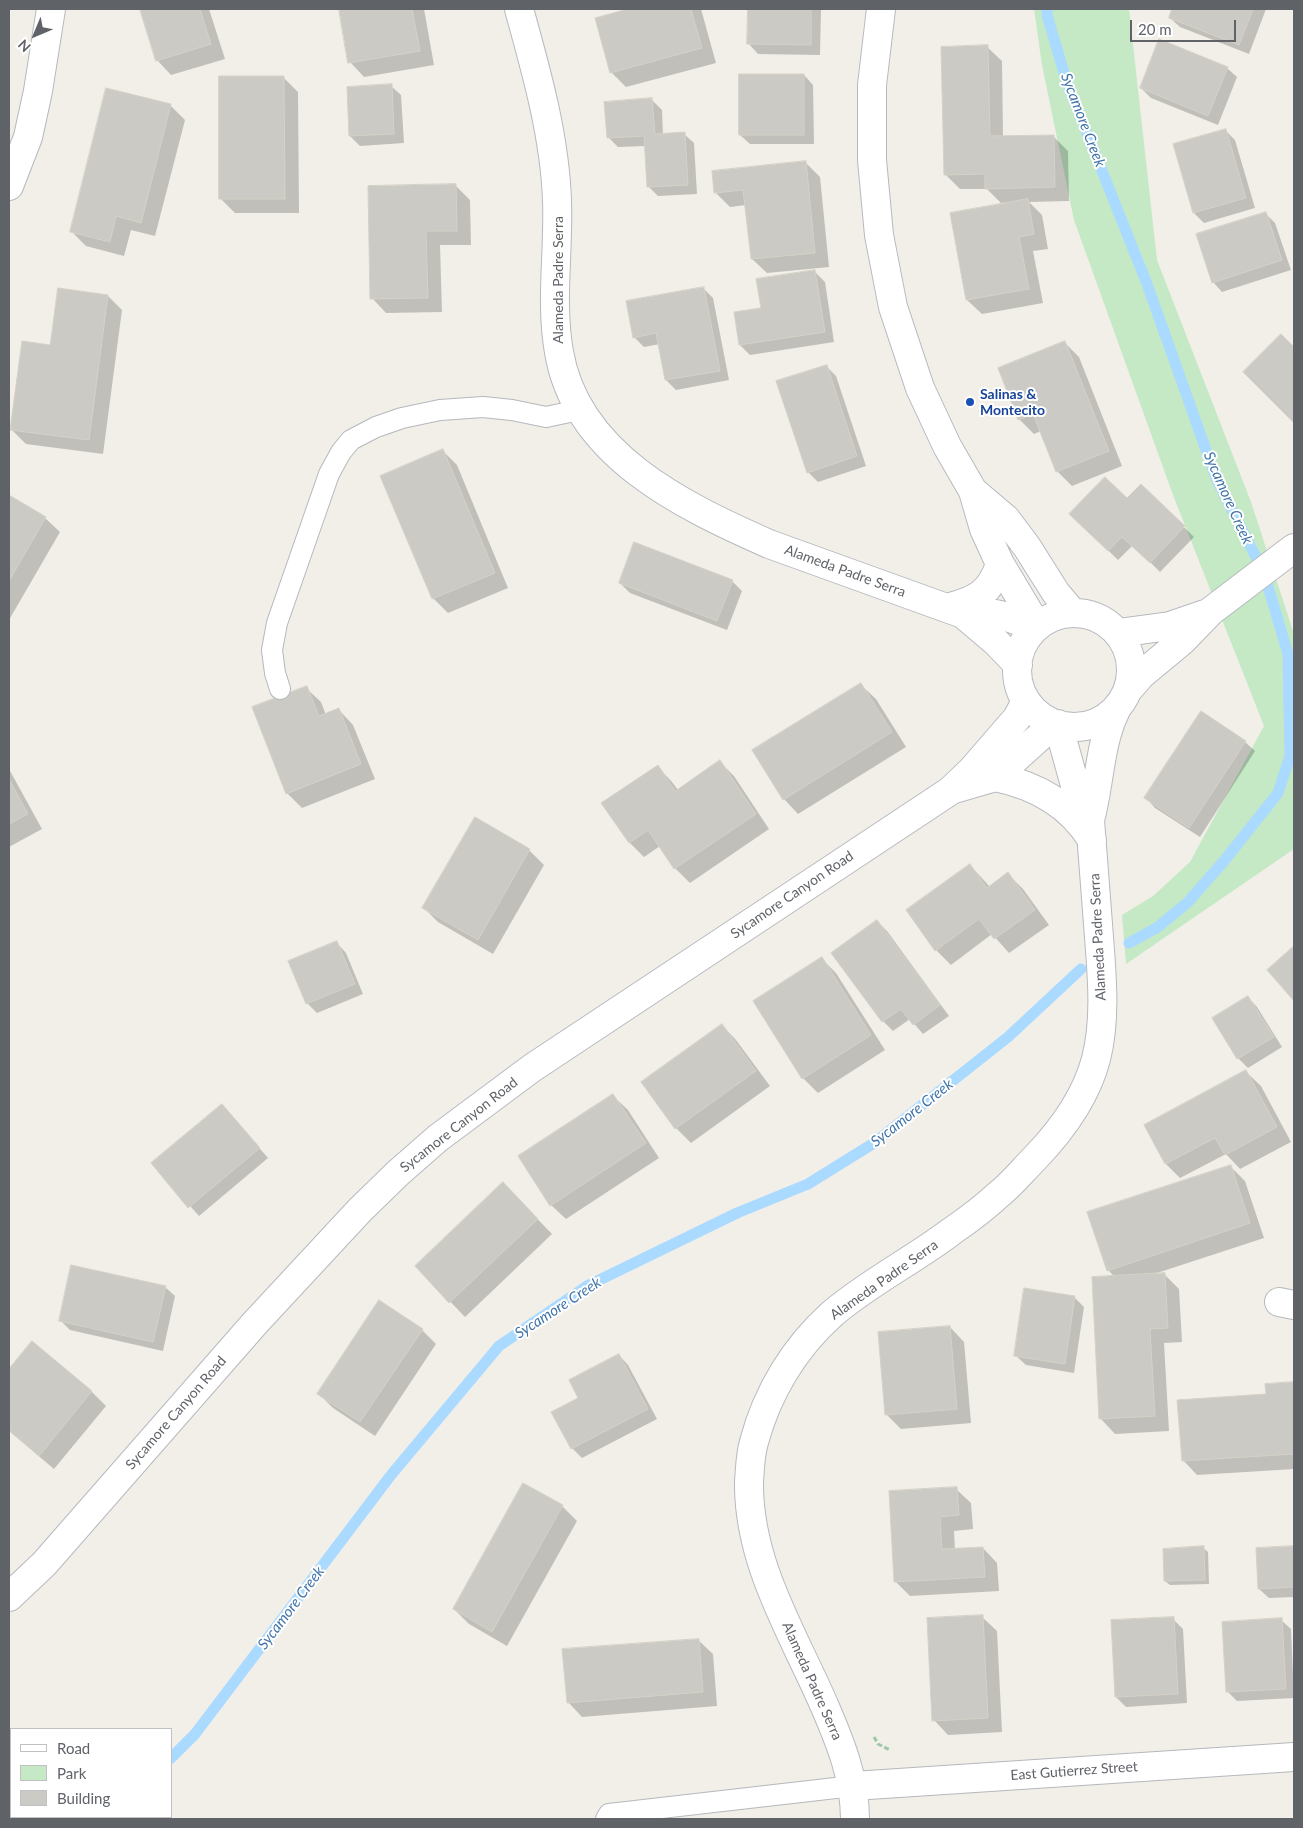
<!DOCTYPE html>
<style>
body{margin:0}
#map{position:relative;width:1303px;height:1828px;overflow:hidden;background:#f1efe8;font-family:Lato,sans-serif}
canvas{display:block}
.frame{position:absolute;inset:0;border:10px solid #5f6368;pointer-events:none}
.legend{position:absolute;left:10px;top:1728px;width:162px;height:90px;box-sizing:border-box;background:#fff;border:1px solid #bfc1c3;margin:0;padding:6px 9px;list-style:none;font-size:15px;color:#5f6368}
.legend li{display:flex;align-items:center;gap:10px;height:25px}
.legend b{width:25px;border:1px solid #bfc1c3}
.north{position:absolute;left:10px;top:10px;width:50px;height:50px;-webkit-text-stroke:4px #fff;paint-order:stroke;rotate:225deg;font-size:14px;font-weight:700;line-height:20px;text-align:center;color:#5f6368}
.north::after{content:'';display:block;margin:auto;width:18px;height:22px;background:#5f6368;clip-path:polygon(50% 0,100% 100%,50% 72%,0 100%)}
.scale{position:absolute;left:1130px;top:20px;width:106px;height:22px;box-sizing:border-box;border:2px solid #5f6368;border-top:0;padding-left:6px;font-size:15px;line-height:18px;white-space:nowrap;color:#5f6368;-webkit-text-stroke:4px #fff;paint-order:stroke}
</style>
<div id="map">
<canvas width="1303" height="1828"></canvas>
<div class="frame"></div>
<ul class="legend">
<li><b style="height:6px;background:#fff"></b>Road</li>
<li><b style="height:14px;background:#c5e8c5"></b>Park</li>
<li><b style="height:14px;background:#cccac5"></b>Building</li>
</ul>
<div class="north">N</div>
<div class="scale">20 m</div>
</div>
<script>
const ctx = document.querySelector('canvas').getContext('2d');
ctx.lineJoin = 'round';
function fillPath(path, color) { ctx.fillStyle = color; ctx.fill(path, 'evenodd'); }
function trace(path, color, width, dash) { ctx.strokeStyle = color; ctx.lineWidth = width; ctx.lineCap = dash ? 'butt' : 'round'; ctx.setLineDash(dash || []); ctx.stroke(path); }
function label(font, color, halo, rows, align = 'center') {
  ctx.font = font + ' Lato,sans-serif'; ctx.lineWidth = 4; ctx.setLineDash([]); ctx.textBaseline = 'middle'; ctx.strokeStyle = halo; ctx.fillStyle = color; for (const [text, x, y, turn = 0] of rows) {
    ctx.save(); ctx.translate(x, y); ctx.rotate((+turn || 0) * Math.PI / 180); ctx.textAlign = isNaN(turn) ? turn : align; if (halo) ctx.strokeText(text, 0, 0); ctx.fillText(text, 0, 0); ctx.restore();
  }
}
const green = new Path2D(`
 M1034,9H1129L1157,260L1251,502L1294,634V849L1126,964L1122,915L1153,896L1190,862L1264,726L1173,495L1074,220L1042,65Z`);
const shadow = new Path2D(`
 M141,9H209L225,59L171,75L157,60Z
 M340,9H424L434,65L364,77L350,62Z
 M625,9H701L716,63L626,87L612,73L597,19L626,11Z
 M749,9H821L820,55L758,54L749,44Z
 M1174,9H1266L1249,54L1180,27L1170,18Z
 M987,47L1002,61L1003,137H1054L1068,151L1069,201L1029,202L1042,215L1048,249L1033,251L1043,303L982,314L967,300L1008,203H1001L987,189H960L946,175Z
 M1227,68L1237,77L1218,125L1151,98L1141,88Z
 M804,75L813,85L814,144H750L740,135Z
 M283,77L298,92L299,213H235L220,198Z
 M391,86L401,95L404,143L360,146L350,136Z
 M652,100L662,110L663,135L684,134L694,143L697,194L658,196L648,186L646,146L618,147L608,137Z
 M170,105L185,120L155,236L131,230L124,256L86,246L71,231Z
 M1225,130L1235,140L1255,208L1204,223L1194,213L1174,145Z
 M805,162L820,177L829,267L767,273L752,259L746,205L730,207L716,193Z
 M455,185L470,200L471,245H440L442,312L386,313L372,298Z
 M1265,213L1275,223L1291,270L1222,292L1213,282Z
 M815,272L825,282L834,342L750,355L740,345L735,313L762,309Z
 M703,288L713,298L729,380L676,390L666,380L660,344L644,347L634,337Z
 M108,296L122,310L103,454L26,444L11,429L51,346Z
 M1281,335L1294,349V422L1244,372Z
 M1065,343L1079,357L1122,466L1072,486L1057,471L1041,431L1034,434L1019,419Z
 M826,366L836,376L866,466L818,482L808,472Z
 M443,451L457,465L508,588L448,613L433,598Z
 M1141,485L1194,537L1160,572L1133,545L1118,560L1071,514L1127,500Z
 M9,496L45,518L60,532L9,620Z
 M732,581L742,591L727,630L630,593L620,583Z
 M861,685L876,699L906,747L798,814L784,799Z
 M306,688L321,702L326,715L339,710L353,725L375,779L302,808L287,793Z
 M1245,742L1255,751L1200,837L1155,808L1146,798Z
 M720,762L734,776L769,829L690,883L675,868L660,846L644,857L629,842L658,767L672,782L678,790Z
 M9,769L42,829L9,847Z
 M476,819L529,850L544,865L493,954L438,922L424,908Z
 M970,865L990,887L1008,874L1023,889L1049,925L1009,953L992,934L951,965L936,950Z
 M877,921L887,931L949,1016L923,1034L910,1019L893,1031L883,1021Z
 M337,943L346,953L363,994L317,1013L307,1003Z
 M1294,947V999L1268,970Z
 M822,959L836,973L885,1050L818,1093L803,1078Z
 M1248,997L1257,1007L1282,1047L1248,1068L1238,1058L1214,1018Z
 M722,1025L736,1040L770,1086L691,1143L676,1128L643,1082Z
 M1246,1072L1261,1086L1291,1142L1240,1169L1226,1154L1180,1178L1166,1164Z
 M613,1096L628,1110L659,1158L566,1219L551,1205Z
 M222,1105L268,1158L199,1216L153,1164Z
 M1230,1166L1245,1181L1264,1238L1154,1274L1165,1275L1179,1289L1182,1342L1164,1343L1169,1431L1115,1434L1101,1419L1115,1277L1108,1270Z
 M517,1198L552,1234L465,1317L416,1266Z
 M165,1287L175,1296L163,1351L70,1330L61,1321Z
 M1074,1297L1084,1307L1074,1373L1026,1365L1016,1356Z
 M950,1327L964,1342L971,1423L901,1429L886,1414Z
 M422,1330L436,1344L375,1436L333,1408L318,1393Z
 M32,1342L92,1392L106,1406L54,1469L9,1431V1371Z
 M619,1355L628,1365L657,1419L582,1458L572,1448L553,1412L579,1398Z
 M1294,1384V1469L1197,1475L1183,1460L1267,1395L1266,1385Z
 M524,1485L562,1506L577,1521L507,1646L469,1624L454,1609Z
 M956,1489L971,1503L973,1529L954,1531L955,1550L983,1548L997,1563L999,1591L910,1596L895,1581Z
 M1294,1547V1597L1269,1598L1259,1589L1257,1550Z
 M1203,1548L1208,1552L1209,1584L1170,1585L1165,1581Z
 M982,1617L997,1631L1002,1732L948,1735L934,1720Z
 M1173,1619L1183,1629L1187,1703L1126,1707L1116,1697Z
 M1281,1620L1291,1629L1294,1698L1237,1701L1227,1691Z
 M698,1640L713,1654L717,1706L582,1717L568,1702Z`);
const stream = new Path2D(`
 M1047,9V15L1067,83L1147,284L1216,478L1264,573L1288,654L1290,756L1278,793L1224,861L1188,902L1158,927L1129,943
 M171,1758L195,1734L391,1475L499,1346L587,1286L737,1213L808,1184L874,1143L1008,1037L1081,969
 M82,1819L88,1817`);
const building = new Path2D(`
 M140,9H200L211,44L156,61Z
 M339,9H412L420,51L348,63Z
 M624,9H691L702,48L610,73L595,18L624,10Z
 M748,9H811V45L747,44Z
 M1172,9H1253L1239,45L1169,18Z
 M1159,39L1228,67L1208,116L1140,88Z
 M988,45L990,136L1054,135L1055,187L985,189V174L944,175L941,47Z
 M739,74H804V135H739Z
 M219,76H284L285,199H219Z
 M392,84L394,134L349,136L347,87Z
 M106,88L171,104L141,223L116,216L110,242L70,232Z
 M652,98L655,134L685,132L688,185L647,187L644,136L607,138L604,102Z
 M1226,129L1246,198L1193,213L1173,144Z
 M806,161L815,253L751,259L743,190L714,193L712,171Z
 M456,184L457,231H426L428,298L370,299L368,186Z
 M1028,199L1034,234L1019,237L1029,289L966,300L950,213Z
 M1266,212L1282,260L1212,283L1196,234Z
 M815,270L825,332L739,345L734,312L761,308L756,279Z
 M704,287L720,371L665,380L656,333L633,338L626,301Z
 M58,288L108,295L89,440L10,430L22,341L50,345Z
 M1281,334L1294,347V423L1243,372Z
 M1065,341L1109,451L1056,472L1033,414L1018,420L998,368Z
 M827,365L857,456L807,473L776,381Z
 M443,449L495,573L432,599L380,476Z
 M1105,477L1127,498L1141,484L1185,526L1150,563L1122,537L1108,551L1069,514Z
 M9,495L46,517L9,581Z
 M634,542L733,580L717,621L619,583Z
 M861,683L892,732L783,800L752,750Z
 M307,686L319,716L339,708L361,764L286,794L252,707Z
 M1201,711L1246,741L1189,828L1144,798Z
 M720,760L756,814L674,869L648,830L629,843L601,803L658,765L675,791Z
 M9,779L28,814L9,824Z
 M475,817L530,849L478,940L422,908Z
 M970,864L987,888L1008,872L1035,910L994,939L979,919L935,951L906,910Z
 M877,920L940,1005L913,1025L901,1009L882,1022L831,953Z
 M337,941L355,984L306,1004L288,961Z
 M1294,946V1001L1267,970Z
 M822,957L871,1035L802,1079L753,1001Z
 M1248,996L1274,1037L1237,1059L1212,1018Z
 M722,1024L756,1071L675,1129L641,1082Z
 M1246,1070L1277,1127L1225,1155L1215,1138L1165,1164L1144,1125Z
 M613,1094L646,1143L550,1206L518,1156Z
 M222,1104L260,1148L188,1208L151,1163Z
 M1231,1165L1250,1223L1107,1271L1087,1212Z
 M503,1182L538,1219L449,1303L415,1266Z
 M71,1265L166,1286L153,1342L59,1321Z
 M1165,1273L1168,1328L1150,1329L1155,1416L1099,1419L1092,1277Z
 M1024,1288L1075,1296L1065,1364L1014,1356Z
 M379,1300L423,1329L360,1422L317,1394Z
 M950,1326L957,1409L885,1415L878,1332Z
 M32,1341L92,1391L39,1456L9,1430V1369Z
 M619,1354L648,1409L571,1449L551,1412L578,1398L569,1380Z
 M1294,1382V1454L1182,1461L1177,1400L1266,1394L1265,1384Z
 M523,1483L563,1505L492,1632L453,1609Z
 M957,1487L959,1515L940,1517L942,1549L983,1547L985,1577L894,1582L889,1491Z
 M1204,1546L1205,1580L1164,1581L1163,1549Z
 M1294,1546V1587L1258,1589L1256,1548Z
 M983,1615L988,1718L932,1721L927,1618Z
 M1174,1617L1178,1694L1115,1697L1111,1620Z
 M1282,1618L1286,1689L1226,1692L1222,1622Z
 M699,1639L703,1692L567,1703L562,1649Z`);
const path = new Path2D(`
 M874,1737L878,1744L890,1750`);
const lane = new Path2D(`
 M280,689L275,673L272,650L277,623L329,474L341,452L351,440L376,427L402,418L440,410L483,407L512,410L546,417L579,410
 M606,1819L609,1814L853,1786`);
const street = new Path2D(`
 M9,186L28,137L38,91L51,9
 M1279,1302L1294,1305
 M853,1786L1294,1757`);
const secondary = new Path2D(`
 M519,9C536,70 555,137 557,201C559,251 550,302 559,352C576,455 683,506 769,544L963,614L996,642L1018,665
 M881,9L872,85V160L879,235L893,307L920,388L947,446L973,491L984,529L1000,564L1037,626
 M973,491L1006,519L1027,547L1056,593L1072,612
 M950,607C977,600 991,592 1000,564
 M1017 670a57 57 0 1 1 114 0a57 57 0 1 1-114 0Z
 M963,614C992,609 1009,617 1035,628
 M1118,633L1170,626L1205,614
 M1128,690L1141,675L1182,641L1211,611L1294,548
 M1058,724L1076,789L1090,820
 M995,777C1035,785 1070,804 1092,840
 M954,789L995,777L1046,731L1056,724
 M9,1597L44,1564L255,1323L360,1210L398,1173L438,1138L532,1068L950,791L972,770L1017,718L1026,701
 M855,1819C855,1779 841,1744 825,1707C794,1635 748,1564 749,1482C750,1469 750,1455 754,1442C767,1393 794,1348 832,1314C868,1283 914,1260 952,1231C968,1220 984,1208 998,1195C1012,1184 1023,1170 1035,1158C1062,1130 1086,1097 1096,1059C1106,1020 1102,977 1099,937C1096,898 1093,859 1090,820C1100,784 1099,744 1116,710`);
const markers = [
 [970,402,5,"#1a4fb4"]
];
const streetNames = [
 ["Alameda Padre Serra",558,280,-90],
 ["Alameda Padre Serra",845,571,20],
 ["Sycamore Canyon Road",792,895,-34],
 ["Alameda Padre Serra",1098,937,-93],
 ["Sycamore Canyon Road",459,1125,-38],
 ["Alameda Padre Serra",884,1280,-35],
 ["Sycamore Canyon Road",176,1413,-49],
 ["Alameda Padre Serra",812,1681,66],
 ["East Gutierrez Street",1074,1771,-4]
];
const transitNames = [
 ["Salinas &",980,394],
 ["Montecito",980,410]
];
const waterNames = [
 ["Sycamore Creek",1083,120,69],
 ["Sycamore Creek",1228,498,66],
 ["Sycamore Creek",912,1113,-38],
 ["Sycamore Creek",558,1308,-33],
 ["Sycamore Creek",291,1608,-53]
];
fillPath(green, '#c5e8c5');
fillPath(shadow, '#0003');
trace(stream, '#aadaff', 11);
fillPath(building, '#cccac5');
trace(building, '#d6d1c6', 1);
trace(lane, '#b5b8bc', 22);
trace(street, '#b5b8bc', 30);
trace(secondary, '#b6babf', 30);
trace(path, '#9cc7a9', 3, [5, 2.5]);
trace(lane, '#fff', 20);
trace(street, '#fff', 28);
trace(secondary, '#fff', 28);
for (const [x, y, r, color] of markers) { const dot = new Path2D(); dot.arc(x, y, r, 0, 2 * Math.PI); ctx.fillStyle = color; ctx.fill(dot); trace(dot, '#fff', 2); }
label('14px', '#5f6368', '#fff', streetNames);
label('bold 14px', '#164399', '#fff', transitNames, 'left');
label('italic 15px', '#4174aa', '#fff', waterNames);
</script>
